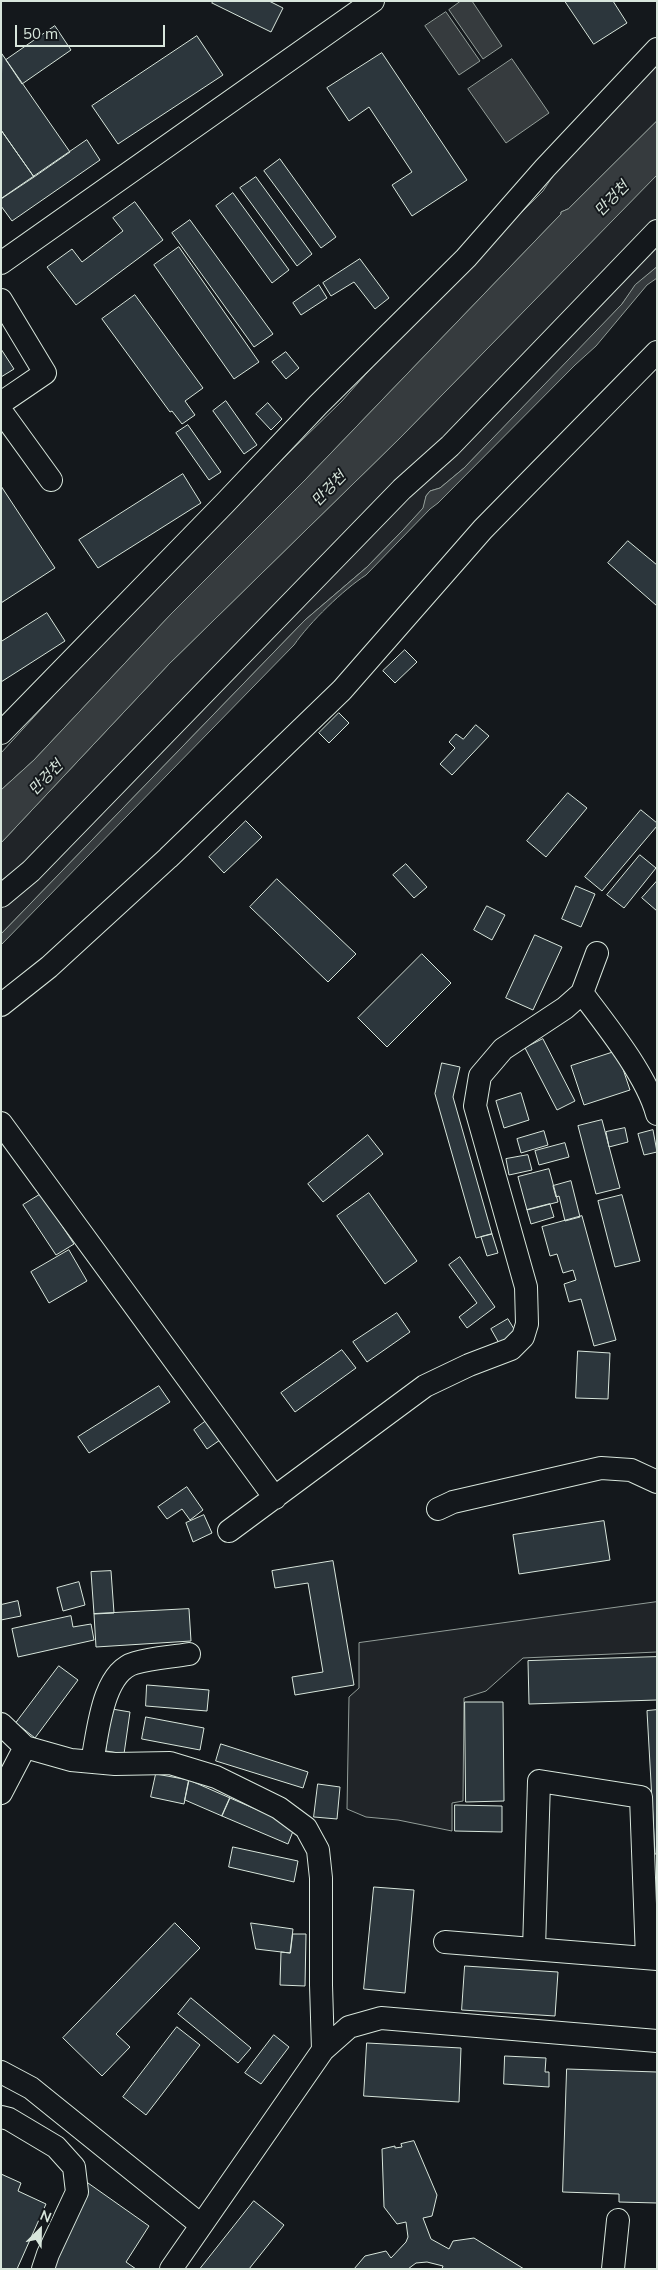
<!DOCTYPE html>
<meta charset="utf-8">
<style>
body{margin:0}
#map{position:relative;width:658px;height:2270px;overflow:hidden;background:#14181c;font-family:Mulish,sans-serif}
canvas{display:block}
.frame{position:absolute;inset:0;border:2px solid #d8e6dc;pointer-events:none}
.north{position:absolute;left:15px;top:2205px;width:50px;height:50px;-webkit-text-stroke:4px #14181c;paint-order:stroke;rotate:23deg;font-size:14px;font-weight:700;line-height:20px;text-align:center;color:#d8e6dc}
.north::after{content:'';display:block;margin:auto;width:18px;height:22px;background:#d8e6dc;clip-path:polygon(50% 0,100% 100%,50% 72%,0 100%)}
.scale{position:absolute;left:15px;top:25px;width:150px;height:22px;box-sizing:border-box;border:2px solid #d8e6dc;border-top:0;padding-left:6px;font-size:15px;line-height:18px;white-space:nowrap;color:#d8e6dc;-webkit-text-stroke:4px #14181c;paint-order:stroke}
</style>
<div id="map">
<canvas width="658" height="2270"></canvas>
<div class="frame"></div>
<div class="north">N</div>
<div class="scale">50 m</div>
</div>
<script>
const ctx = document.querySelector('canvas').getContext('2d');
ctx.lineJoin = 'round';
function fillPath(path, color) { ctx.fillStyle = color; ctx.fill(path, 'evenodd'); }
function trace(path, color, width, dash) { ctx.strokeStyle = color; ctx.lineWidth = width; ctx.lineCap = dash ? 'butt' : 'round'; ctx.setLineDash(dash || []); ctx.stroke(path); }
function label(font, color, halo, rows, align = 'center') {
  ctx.font = font + ' Mulish,"Noto Sans KR",sans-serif'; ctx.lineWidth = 4; ctx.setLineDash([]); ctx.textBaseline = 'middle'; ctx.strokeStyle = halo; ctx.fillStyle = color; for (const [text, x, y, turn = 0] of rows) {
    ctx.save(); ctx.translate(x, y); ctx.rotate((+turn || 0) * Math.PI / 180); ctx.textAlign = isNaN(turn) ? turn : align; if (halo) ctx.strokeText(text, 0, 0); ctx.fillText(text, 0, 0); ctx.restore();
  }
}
const green = new Path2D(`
 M657,63V121L568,209L561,212V214L306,479L171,614L34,760L1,790V753L106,638L260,481L342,401L411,323L543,191L566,156Z
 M657,175V225L1,892V843L169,664L401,437Z
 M657,235V267L636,285L622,304L590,339L464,468L440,488L430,491L426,496L424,508L403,530L367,567L305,620L1,934V900Z
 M657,1602V1652L523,1658L486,1691L464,1698L463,1801L452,1803V1831L398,1820L366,1817L347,1809L349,1697L359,1688V1643Z`);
const water = new Path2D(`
 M461,1H472L502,46L483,59L449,10Z
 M446,12L480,61L459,75L425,26Z
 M512,59L549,113L506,143L468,89Z
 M657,121V175L401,437L169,664L1,843V790L34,760L171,614L306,479L561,214V212L568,209Z
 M657,267V278L647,285L596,346L575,365L438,503L430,509L366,575C343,590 310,622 294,645L1,945V934L305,620L367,567L403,530L423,508L426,496L430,491L440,488L464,468L622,304L635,285Z`);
const building = new Path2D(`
 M214,1H269L283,8L271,32L212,3Z
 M565,1H613L627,23L594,44Z
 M55,26L71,50L22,84L6,60Z
 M197,36L223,75L118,144L92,106Z
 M382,53L467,180L412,216L392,185L412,172L369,107L349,121L327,88Z
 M2,54L70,152L34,177L1,130Z
 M1,130L34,177L1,199Z
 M87,140L100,160L12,221L1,206V199Z
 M280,159L336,237L321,248L264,171Z
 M256,177L312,254L297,266L240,188Z
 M233,193L289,270L272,283L216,206Z
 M135,202L163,240L76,305L47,267L72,249L82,262L123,231L113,218Z
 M190,220L273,334L254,347L172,233Z
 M179,247L259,362L234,379L154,265Z
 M360,259L389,298L375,309L354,282L331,296L323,283Z
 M319,285L327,298L301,315L293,303Z
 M135,295L203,388L185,401L195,415L182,424L172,411L170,412L102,319Z
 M1,349L14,369L1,377Z
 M286,352L299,368L286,379L272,362Z
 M226,401L257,445L244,454L213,411Z
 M268,403L282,419L271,430L256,414Z
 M188,425L221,472L209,480L176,433Z
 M183,474L201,503L98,568L79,540Z
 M1,486L55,568L1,603Z
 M628,541L657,565V606L608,563Z
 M47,613L65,641L1,682V642Z
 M405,650L417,662L395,683L383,671Z
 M339,713L349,723L329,743L319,733Z
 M476,725L489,736L452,775L440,764L455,748L449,742L456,734L463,739Z
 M568,793L587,808L546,857L527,841Z
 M641,810L657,823V826L602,891L585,877Z
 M246,821L262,837L224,873L209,857Z
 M640,855L656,868L624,908L607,895Z
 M406,864L427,887L414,898L393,875Z
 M277,879L356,954L328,982L250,907Z
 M657,881V911L642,898Z
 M576,886L595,894L581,927L562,919Z
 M487,906L505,915L492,940L474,930Z
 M535,935L562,947L533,1010L506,998Z
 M422,954L451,983L387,1047L358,1018Z
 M543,1039L575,1101L557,1110L525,1048Z
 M617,1051L630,1090L584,1105L571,1066Z
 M442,1063L460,1067L453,1097L492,1234L476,1238L435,1094Z
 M521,1093L529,1120L504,1128L496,1101Z
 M602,1120L620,1188L596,1194L578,1126Z
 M625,1128L628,1142L609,1147L606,1132Z
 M653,1130L657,1152L644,1155L638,1134Z
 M544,1131L548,1145L521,1153L517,1139Z
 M368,1135L383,1154L323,1202L308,1184Z
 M565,1143L569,1157L539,1165L535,1151Z
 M528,1155L532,1170L509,1175L506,1159Z
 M549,1169L558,1202L527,1210L518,1177Z
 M571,1181L580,1217L565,1221L559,1196L556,1197L553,1186Z
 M369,1193L417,1261L385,1284L337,1216Z
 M41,1194L74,1244L56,1255L23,1205Z
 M622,1195L640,1261L615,1267L598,1201Z
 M550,1204L554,1217L531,1224L527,1210Z
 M582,1216L616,1340L594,1346L581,1299L569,1302L564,1284L576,1280L573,1270L563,1273L557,1254L550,1256L542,1227Z
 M492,1234L498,1253L487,1256L481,1237Z
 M69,1250L87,1281L49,1303L31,1272Z
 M460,1257L495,1307L467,1328L459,1317L477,1303L449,1265Z
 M397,1313L410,1332L367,1362L353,1342Z
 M508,1319L517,1334L500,1345L491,1329Z
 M342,1350L356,1368L295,1412L281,1393Z
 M578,1351L610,1353L608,1399L576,1398Z
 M159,1386L170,1402L89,1453L78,1437Z
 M206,1421L220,1440L207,1449L194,1430Z
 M187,1487L203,1510L190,1520L182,1509L167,1519L158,1507Z
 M204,1515L212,1533L193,1542L186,1523Z
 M604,1521L610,1560L519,1574L513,1535Z
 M333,1561L354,1685L295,1695L292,1677L323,1672L308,1583L275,1588L272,1571Z
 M111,1571L114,1613L94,1614L91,1572Z
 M79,1582L85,1605L63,1611L57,1588Z
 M18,1601L21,1616L1,1620V1605Z
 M189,1609L191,1641L96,1647L94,1614Z
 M71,1616L73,1627L91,1624L94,1640L18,1657L12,1629Z
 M657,1657V1700L529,1704L528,1661Z
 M59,1666L78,1680L35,1738L16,1723Z
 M147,1685L209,1690L207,1711L146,1706Z
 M465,1702H503L504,1801L466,1802Z
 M112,1709L130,1712L124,1754L106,1751Z
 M657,1710V1854H655L647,1711Z
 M146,1717L204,1728L200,1750L142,1739Z
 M221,1744L308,1772L303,1788L216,1761Z
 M156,1774L189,1780L184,1804L151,1797Z
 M189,1780L230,1798L222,1816L185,1800Z
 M318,1784L340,1787L337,1819L314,1817Z
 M230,1798L295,1826L288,1844L222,1816Z
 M455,1805L502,1806V1832L455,1831Z
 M233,1847L298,1861L294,1882L229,1867Z
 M374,1887L414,1890L405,1993L364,1989Z
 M175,1923L200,1948L116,2034L130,2047L102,2076L63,2038Z
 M251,1923L293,1929L290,1953L256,1949Z
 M293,1934H306L305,1986L280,1985L281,1952L290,1953Z
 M465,1966L558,1972L555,2016L462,2010Z
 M191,1998L251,2048L238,2063L178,2014Z
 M177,2027L200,2045L146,2115L123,2097Z
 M274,2035L289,2047L261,2084L245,2073Z
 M367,2043L461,2048L459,2102L364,2096Z
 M505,2056L546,2058L545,2072H549V2087L504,2084Z
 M567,2069L657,2072V2203L619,2202V2194L563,2192Z
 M414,2141L437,2195L432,2216L423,2218L431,2239L449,2249L453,2241L474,2238L524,2269H442L443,2266L427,2262L416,2263L408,2269H354L365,2256L386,2251L391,2258L406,2242L408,2237L406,2222L397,2224L384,2207L382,2149L395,2146V2148L402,2147L401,2144Z
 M1,2174L21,2183L18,2191L46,2204L17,2269H1Z
 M88,2183L149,2226L126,2262L136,2269H51Z
 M254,2201L284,2225L249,2269H200Z`);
const minor = new Path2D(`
 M1,263L373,1
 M1,300L45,373L1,403
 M1,411L51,480
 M1,733L225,503L318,405L466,258L545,168L657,49
 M1,896L31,871L402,489L450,446L657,231
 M582,993C607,1026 647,1076 657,1114
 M1,1005L49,967L168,858L342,690L483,529L657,352
 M1,1123L275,1498
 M438,1509L453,1502L601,1468L631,1470L657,1482
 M229,1531L425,1386L469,1365L511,1349L523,1337L527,1324L526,1287L475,1106L480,1076L503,1049L565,1008L582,993L597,953
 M1,1724L25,1747L71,1760L115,1764L170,1763L216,1777L279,1808L306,1828L318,1850L321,1878V1985L323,2050
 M92,1762C98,1733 102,1672 135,1663C152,1658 172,1657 189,1654
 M1,1793L25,1747
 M445,1942L657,1959
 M534,1949L539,1781L641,1797L647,1958
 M1,2072L31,2088L201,2225
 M1,2117L9,2119L56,2147L74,2167L77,2192L48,2254L43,2269
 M171,2269L323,2050L349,2027L381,2018L657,2041
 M613,2269L618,2220`);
const waterNames = [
 ["만겅천",612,199,-46],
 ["만겅천",329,489,-46],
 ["만겅천",46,778,-46]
];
fillPath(green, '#202428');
trace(green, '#939e99', 1);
fillPath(water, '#363b3e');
trace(water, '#939e99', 1);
fillPath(building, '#2c363c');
trace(building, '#d8e6dc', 1);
trace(minor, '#d8e6dc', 24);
trace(minor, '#14181c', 22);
label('italic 15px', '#d8e6dc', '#14181c', waterNames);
</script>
